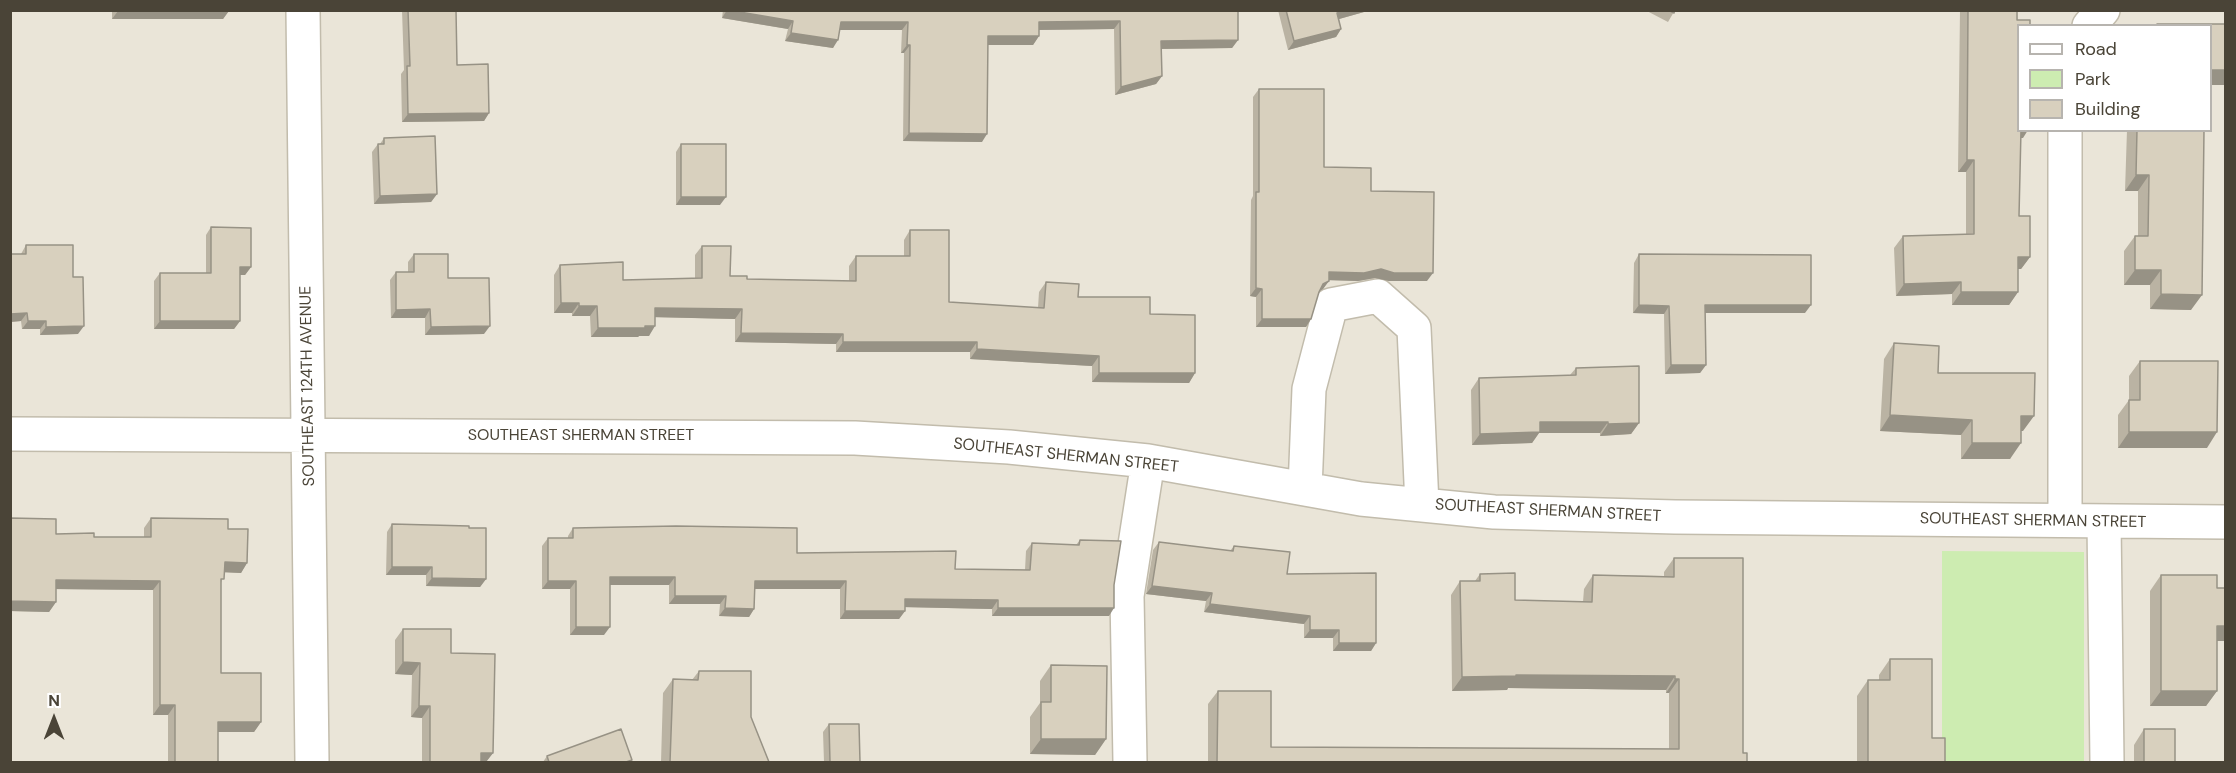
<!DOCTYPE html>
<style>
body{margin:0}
#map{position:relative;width:2236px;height:773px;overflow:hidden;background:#f6f3ea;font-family:"DM Sans",sans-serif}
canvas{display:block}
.frame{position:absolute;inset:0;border:12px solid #4a4437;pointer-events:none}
.legend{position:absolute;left:2017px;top:24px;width:195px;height:108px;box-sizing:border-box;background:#fff;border:2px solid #b7b4af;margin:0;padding:8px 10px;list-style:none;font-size:18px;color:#4a4437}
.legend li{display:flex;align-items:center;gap:12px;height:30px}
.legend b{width:30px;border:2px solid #b7b4af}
.north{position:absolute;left:24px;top:689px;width:60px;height:60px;-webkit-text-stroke:4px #fff;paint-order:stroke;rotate:0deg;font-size:16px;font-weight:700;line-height:24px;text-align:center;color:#4a4437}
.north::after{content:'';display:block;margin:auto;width:21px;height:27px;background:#4a4437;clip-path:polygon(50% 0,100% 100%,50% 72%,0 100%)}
</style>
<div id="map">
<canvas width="2236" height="773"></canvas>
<div class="frame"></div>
<ul class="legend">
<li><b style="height:8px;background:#fff"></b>Road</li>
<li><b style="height:16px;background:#cdecb1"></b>Park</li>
<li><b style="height:16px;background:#d8d0be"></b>Building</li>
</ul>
<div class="north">N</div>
</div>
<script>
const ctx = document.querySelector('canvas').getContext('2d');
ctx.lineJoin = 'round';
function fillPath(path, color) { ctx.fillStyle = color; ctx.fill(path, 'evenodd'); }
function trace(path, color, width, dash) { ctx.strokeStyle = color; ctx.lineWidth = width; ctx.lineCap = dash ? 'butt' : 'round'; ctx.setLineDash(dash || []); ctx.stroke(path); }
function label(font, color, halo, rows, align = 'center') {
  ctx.font = font + ' "DM Sans",sans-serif'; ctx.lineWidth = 6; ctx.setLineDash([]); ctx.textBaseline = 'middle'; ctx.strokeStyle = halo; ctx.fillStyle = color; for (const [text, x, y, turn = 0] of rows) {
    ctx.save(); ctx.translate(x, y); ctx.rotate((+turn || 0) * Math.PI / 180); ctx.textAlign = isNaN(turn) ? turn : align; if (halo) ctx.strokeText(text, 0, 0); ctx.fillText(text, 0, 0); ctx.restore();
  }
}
const residential = new Path2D(`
 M10,11H2225V762H11ZM2018,26H2210V130H2018Z`);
const green = new Path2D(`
 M1942,551L2084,552V762H1942Z`);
const minor = new Path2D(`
 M303,10L312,762
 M2089,26L2103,10
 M10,434L855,438L1009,447L1148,461L1361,499L1494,512L1675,517L2226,522
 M1305,489L1309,389L1331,305L1378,296L1414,328L1422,505
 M2065,520V130
 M2104,522L2107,762
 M1130,762L1127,596L1148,461`);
const wall = new Path2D(`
 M112,10H229L223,19H112Z
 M402,10H456L457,65L489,113L484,121L402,122L401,74L404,70Z
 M723,10H1238V40L1232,48L1161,49L1162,76L1156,84L1115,95L1114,29L1039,30V36L1033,45H988L982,142L903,141L904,53H901L902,30H840L833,48L785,41L788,29L722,18Z
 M1278,10H1366L1364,12L1339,19L1341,29L1336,37L1288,50Z
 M1645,10H1675L1668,22Z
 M1960,10H2017L2023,138H2020L2019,216L2030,257L2021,269H2018V292L2009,305H1952V294L1896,296L1894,248L1903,236L1966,234V172H1958Z
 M1259,89L1324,167L1371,191L1427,281H1389L1375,278L1358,281L1329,280L1323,289L1319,291L1311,319L1306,327H1256V297L1250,296L1251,200L1253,196V97Z
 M2127,130H2204L2191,310L2150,309V285H2124V251L2135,236H2138V191H2125Z
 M384,138L437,194L431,202L374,204L372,152L378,144H380Z
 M681,144L720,205H676V152Z
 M211,227L251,267L245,275H240V321L234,329H154V281L160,273H206V235Z
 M910,230L949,302L1038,308L1039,292L1046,282L1078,297L1150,314L1195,373L1189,383L1092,382V366L970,359V352H836V344L735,342V319L655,317L649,336H639L638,337H591L590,316H572V313H554V275L560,265L623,280L695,279V255L702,246L730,276L747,279L849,281V266L856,256H904V240Z
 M26,245L73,277L78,334L40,335V329H22L21,321L10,322V254H21Z
 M414,254L448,278L484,334L425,335V318H391L390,280L396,272H408V262Z
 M1639,254L1805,313H1705L1706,365L1700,373L1665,374L1664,314L1633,313L1634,263Z
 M1894,343L2023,431H2021L2010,459H1961V435L1880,431L1884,359Z
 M2140,361L2207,448H2118V415L2129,400V376Z
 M1576,368L1639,423L1631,434L1600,436V433H1539L1532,443L1472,445L1471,390L1479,378L1570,375Z
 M10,518L56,534L94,537H144V528L151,518L228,529L247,563L241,573L224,572L221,583V673L261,722L254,732H218V762H168V715H153V590L56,589V602L49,612L10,611Z
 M392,524L469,528L486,579L480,587L426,586V575H386L387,532Z
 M573,528L797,553L955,569L1025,570L1026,551L1032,543L1076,545L1080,540L1109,616H992V609L905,607V611L899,619H840V589H755L754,609L749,617L719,616L720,604H669V585H610L604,635H570V589H542V546L548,538H568V536Z
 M1159,542L1230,551L1234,546L1287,574L1376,643L1371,651H1333V638H1304V624L1204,612L1206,601L1146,594L1153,550Z
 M1674,558L1747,762H1208V704L1218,691L1271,747L1669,749V693H1666V690L1508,688L1507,690L1452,691L1451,595L1460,581H1475L1480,574L1515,600L1583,602L1584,589L1593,575L1664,576V572Z
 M2161,575L2217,588L2226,641H2217V691L2206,706H2150V591Z
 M403,629L451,653L493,753L486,762H420H422V718L411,717L412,675L395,674V640Z
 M1890,659L1932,738L1945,762H1857V696L1868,680H1879V675Z
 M1051,665L1106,739L1095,755L1030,754V717L1040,703V681Z
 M699,671L751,717L769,762H661L663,693L673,679L692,680Z
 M829,724L860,762H824L823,732Z
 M2144,729L2175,762H2134V745Z
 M547,756L630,762H543Z`);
const shadedWall = new Path2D(`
 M727,10L793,21L788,29L722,18Z
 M1346,10H1366L1364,12L1332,21L1337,13Z
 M118,11H229L223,19H112Z
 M1120,21L1114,29L1034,30L1039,22Z
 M841,22H908L902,30H836Z
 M1341,29L1336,37L1288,50L1294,41Z
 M791,33L838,40L833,48L785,41Z
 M988,36H1039L1033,45H983Z
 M1238,40L1232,48L1156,49L1161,41Z
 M907,45H910L904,53H901Z
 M2211,70H2226V85H2211Z
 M1162,76L1156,84L1115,95L1121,87Z
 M489,113L484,121L402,122L408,114Z
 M2019,130H2028L2023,138H2012Z
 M909,133L987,134L982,142L903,141Z
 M1967,160H1974L1966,172H1958Z
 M2136,175H2149L2138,191H2125Z
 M437,194L431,202L374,204L380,196Z
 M681,197H726L720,205H676Z
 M2018,257H2030L2021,269H2009Z
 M240,267H251L245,275H234Z
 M1381,269L1433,273L1427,281H1389L1375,278L1358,281L1323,280L1329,272Z
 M2135,270H2161L2150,285H2124Z
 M1329,281L1323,289L1318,292L1323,284Z
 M1961,282L1952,294L1896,296L1904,284Z
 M1256,288L1262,289L1256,297L1250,296Z
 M1961,292H2018L2009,305H1952Z
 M2161,294L2202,295L2191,310L2150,309Z
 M561,303H579L572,313H554Z
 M1639,305L1669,306L1664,314L1633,313Z
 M1705,305H1811L1805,313H1700Z
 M579,306H597L590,316H572Z
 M655,308L742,309L735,319L648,317Z
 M430,309L425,318H391L396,310Z
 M27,313L21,321L10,322V314Z
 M1262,319H1311L1306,327H1256Z
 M28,321H46L40,329H22Z
 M160,321H240L234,329H154Z
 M84,326L78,334L40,335L46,327Z
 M490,326L484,334L425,335L431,327Z
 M655,326L649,336H639L638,337H591L598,328Z
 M741,333L843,334L836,344L735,342Z
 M843,342H977L970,352H836Z
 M977,349L1099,356L1092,366L970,359Z
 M1671,365H1706L1700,373L1665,374Z
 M1099,373H1195L1189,383L1092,382Z
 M1890,415L1972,420L1961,435L1880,431Z
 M2021,416H2034L2023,431H2010Z
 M1540,422H1608L1600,433H1539L1532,443L1472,445L1480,434Z
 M1639,423L1631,434L1600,436L1608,424Z
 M2129,432H2217L2207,448H2118Z
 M1972,443H2021L2010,459H1961Z
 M225,562L247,563L241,573L218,572Z
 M392,567H432L426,575H386Z
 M610,577H675L669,585H604Z
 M432,578L486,579L480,587L426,586Z
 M56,580L160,581L153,590L49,589Z
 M548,581H576L570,589H542Z
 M755,581H846L840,589H749Z
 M1152,586L1212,593L1206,601L1146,594Z
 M675,596H726L720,604H669Z
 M905,599L998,600L992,609L900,607Z
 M10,601L56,602L49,612L10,611Z
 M1210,604L1310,616L1304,624L1204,612Z
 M725,608L754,609L749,617L719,616Z
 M998,608H1114L1109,616H992Z
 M845,611H905L899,619H840Z
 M2217,626H2226V641H2206Z
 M576,627H610L604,635H570Z
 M1310,630H1339L1333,638H1304Z
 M1339,643H1376L1371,651H1333Z
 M403,662L420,663L412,675L395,674Z
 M1516,675L1675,676L1666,690L1508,688L1507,690L1452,691L1462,677Z
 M1675,679H1679L1669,693H1666Z
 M2161,691H2217L2206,706H2150Z
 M160,705H175L168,715H153Z
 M419,706H430L422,718L411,717Z
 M218,722H261L254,732H211Z
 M1041,739H1106L1095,755L1030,754Z
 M481,753H493L486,762H474Z`);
const building = new Path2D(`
 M118,10H229V11H118Z
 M408,10H456L457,65L488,64L489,113L408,114L407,66H410Z
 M728,10H1238V40L1161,41L1162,76L1121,87L1120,21L1039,22V36H988L987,134L909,133L910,45H907L908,22H841L838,40L791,33L793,21Z
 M1286,10H1346L1337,13L1341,29L1294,41Z
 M1668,10H1675L1674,13Z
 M1968,10H2017V20H2030V26H2019V130H2021L2019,216H2030V257H2018V292H1961V282L1904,284L1903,236L1974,234V160H1967Z
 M2157,24H2226V70H2211V26H2157Z
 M1259,89H1324V167L1371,168V191L1434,192L1433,273H1394L1381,269L1364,273L1329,272V281L1323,284L1319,292L1311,319H1262V289L1256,288V192H1259Z
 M2137,130H2204L2202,295L2161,294V270H2135V236H2148L2149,175H2136Z
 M435,136L437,194L380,196L378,144H384V138Z
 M681,144H726V197H681Z
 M211,227L251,228V267H240V321H160V273H211Z
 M910,230H949V302L1044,308L1046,282L1079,284L1078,297H1150V314L1195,315V373H1099V356L977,349V342H843V334L741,333L742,309L655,308V326H645V328H598L597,306H579V303H561L560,265L623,262V280L702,278V246H731L730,276H747V279L856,281V256H910Z
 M26,245H73V277H83L84,326L46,327V321H28L27,313L10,314V254H26Z
 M414,254H448V278H489L490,326L431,327L430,309L396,310V272H414Z
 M1639,254L1811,255V305H1705L1706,365H1671L1669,306L1639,305Z
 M1894,343L1939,346L1938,373H2035L2034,416H2021V443H1972V420L1890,415Z
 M2140,361H2218L2217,432H2129V400H2140Z
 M1639,366V423L1608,424V422H1540V432L1480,434L1479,378L1576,375V368Z
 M10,518L56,519V534L94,533V537H151V518L228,519V529H248L247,563L225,562L224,579H221V673H261V722H218V762H175V705H160V581L56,580V602L10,601Z
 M392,524L469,526V528H486V579L432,578V567H392Z
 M676,526L797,528V553L956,551L955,569L1030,570L1032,543L1079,545L1080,540L1121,541L1114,585V608H998V600L905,599V611H845L846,581H755L754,609L725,608L726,596H675V577H610V627H576V581H548V538H573V528Z
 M1159,542L1233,551L1234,546L1290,552L1287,574L1376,573V643H1339V630H1310V616L1210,604L1212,593L1152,586Z
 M1674,558H1743V753H1747V762H1217L1218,691H1271V747L1679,749V679H1675V676L1516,675V676L1462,677L1460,581H1480V574L1515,573V600L1592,602L1593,575L1674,577Z
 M2161,575H2217V588H2226V626H2217V691H2161Z
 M403,629H451V653L495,654L493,753H481V762H420H430V706H419L420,663L403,662Z
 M1890,659H1932V738H1945V762H1868V680H1890Z
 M1051,665L1107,666L1106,739H1041V702H1051Z
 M699,671H751V717L769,762H670L673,679L698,680Z
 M829,724H859L860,762H830Z
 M621,729L632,760L626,762H549L547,756Z
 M2144,729H2175V762H2144Z`);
const streetNames = [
 ["SOUTHEAST 124TH AVENUE",308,386,-91],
 ["SOUTHEAST SHERMAN STREET",581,436],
 ["SOUTHEAST SHERMAN STREET",1066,456,6],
 ["SOUTHEAST SHERMAN STREET",1548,511,3],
 ["SOUTHEAST SHERMAN STREET",2033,521,1]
];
fillPath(residential, '#eae5d8');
fillPath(green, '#cdecb1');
trace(minor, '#c2bcac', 36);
trace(minor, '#fff', 33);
fillPath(wall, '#bab3a3');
fillPath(shadedWall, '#979285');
fillPath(building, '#d8d0be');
trace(building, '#979285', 1.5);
label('16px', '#4a4437', '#fff', streetNames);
</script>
